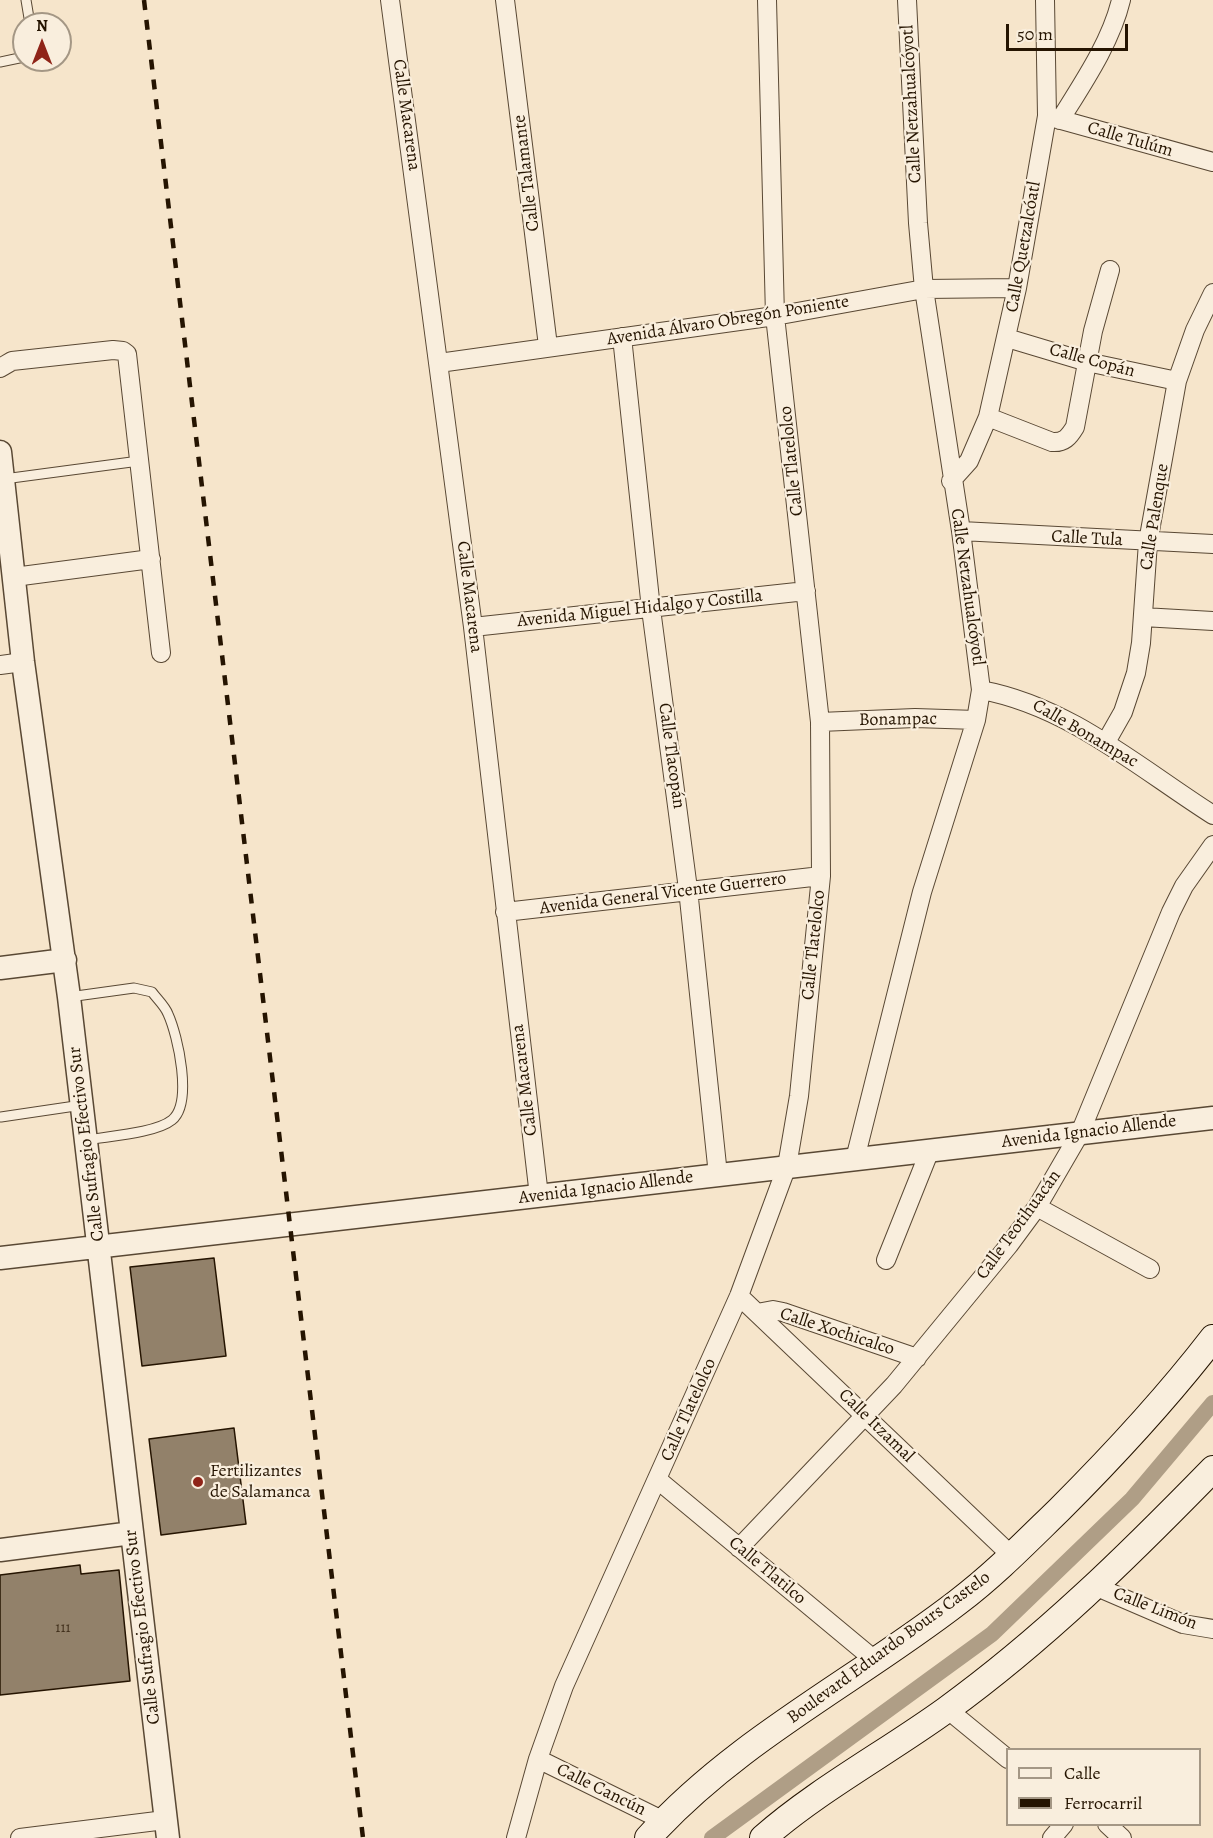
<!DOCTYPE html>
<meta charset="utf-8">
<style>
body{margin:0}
#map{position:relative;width:1213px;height:1838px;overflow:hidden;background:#f6e5cb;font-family:Alegreya,serif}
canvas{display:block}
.legend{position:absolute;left:1006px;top:1748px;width:195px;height:78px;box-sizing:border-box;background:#f9eedd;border:2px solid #a49785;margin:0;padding:8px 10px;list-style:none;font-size:18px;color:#251401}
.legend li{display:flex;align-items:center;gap:12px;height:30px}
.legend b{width:30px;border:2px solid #a49785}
.north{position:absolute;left:12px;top:12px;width:60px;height:60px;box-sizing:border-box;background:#f9eedd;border:2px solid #a49785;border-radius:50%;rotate:0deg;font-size:16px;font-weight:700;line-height:24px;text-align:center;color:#251401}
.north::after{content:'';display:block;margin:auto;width:21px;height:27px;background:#8f2418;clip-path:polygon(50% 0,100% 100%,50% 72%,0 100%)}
.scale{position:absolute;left:1006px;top:24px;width:122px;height:27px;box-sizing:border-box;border:3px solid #251401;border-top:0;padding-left:8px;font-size:18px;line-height:21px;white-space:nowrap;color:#251401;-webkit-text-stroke:4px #f9eedd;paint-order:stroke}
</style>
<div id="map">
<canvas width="1213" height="1838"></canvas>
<ul class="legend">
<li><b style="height:8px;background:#f9eedd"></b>Calle</li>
<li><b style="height:8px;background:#251401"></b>Ferrocarril</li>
</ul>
<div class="north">N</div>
<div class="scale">50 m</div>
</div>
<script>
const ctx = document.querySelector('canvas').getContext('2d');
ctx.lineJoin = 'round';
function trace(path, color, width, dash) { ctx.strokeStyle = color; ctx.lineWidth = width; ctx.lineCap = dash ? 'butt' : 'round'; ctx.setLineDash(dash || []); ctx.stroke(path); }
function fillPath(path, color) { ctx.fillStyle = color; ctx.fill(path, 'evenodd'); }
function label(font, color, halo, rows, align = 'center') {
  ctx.font = font + ' Alegreya,serif'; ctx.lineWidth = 4.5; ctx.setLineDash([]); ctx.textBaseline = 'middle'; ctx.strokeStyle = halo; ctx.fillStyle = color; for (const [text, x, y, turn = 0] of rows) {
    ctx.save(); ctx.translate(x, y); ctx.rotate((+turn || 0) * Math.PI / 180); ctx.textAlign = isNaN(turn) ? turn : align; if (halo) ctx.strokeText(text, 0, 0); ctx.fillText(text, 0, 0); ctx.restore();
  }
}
const canal = new Path2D(`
 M712,1838L992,1634L1132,1499L1213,1403`);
const building = new Path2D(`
 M214,1258L226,1356L142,1366L130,1267Z
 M234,1428L246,1524L161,1535L149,1439Z
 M80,1565L81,1574L119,1570L130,1681L0,1695V1575Z`);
const service = new Path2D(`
 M26,0L30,24
 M0,62L24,57
 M4,479L139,461
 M69,997L134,988L152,992C157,999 165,1006 168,1014C178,1036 193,1103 172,1120C156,1133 109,1136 87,1140
 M1,1117L82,1105`);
const minor = new Path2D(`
 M390,0L473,627L539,1196
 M505,0L548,346
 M1047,116L1213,162
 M1060,120C1083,83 1111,42 1121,0
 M622,337L651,609L688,889L718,1175
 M1007,338L1087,362L1177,381
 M439,363L775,316L924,289L1017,288
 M0,368L12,361L113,350L123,351L127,354L161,653
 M988,417L1052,442C1064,443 1069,437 1075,427L1093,331L1110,270
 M951,481L969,461L988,417L1017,288L1047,116L1045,0
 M961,531L1213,544
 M14,577L151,559
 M1143,617L1213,621
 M473,627L806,591
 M0,665L23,662
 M981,690C1069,706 1139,768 1213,815
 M820,722L915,718L976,720
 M1106,742L1123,712L1136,673L1141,643L1148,542L1177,381L1195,330L1213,293
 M505,912L821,876
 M855,1159L922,892L976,720L981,690L961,531L924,289L918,223L907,0
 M1037,1207L1150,1269
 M886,1260L930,1150
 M739,1296L1012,1556
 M757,1313L773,1310L783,1312L917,1358
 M658,1480L877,1662
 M739,1548L894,1385L1009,1245L1037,1207L1080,1133L1171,912L1184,886L1213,845
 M1097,1587L1183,1624L1213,1629
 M947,1709L1008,1759
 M538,1759L664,1821
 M1107,1824L1122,1838
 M20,1838L165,1820
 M516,1838L538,1759L564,1686L739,1296L787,1166L799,1096L821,876L820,722L775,316L767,0
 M1052,1838L1064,1824`);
const tertiary = new Path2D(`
 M0,452L23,662L69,997L168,1838
 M0,968L65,960
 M0,1258L1213,1118
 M0,1550L132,1533`);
const secondary = new Path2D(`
 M648,1838C735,1741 856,1681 958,1602C995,1574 1026,1542 1059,1510C1113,1456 1166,1399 1213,1338
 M763,1838C816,1791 888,1752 946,1710C1044,1639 1129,1555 1213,1469`);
const rail = new Path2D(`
 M144,0L363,1838`);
const markers = [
 [198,1482,6,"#8f2418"]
];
const numberNames = [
 ["111",63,1628]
];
const streetNames = [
 ["Calle Netzahualcóyotl",912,104,-93],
 ["Calle Macarena",406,115,82],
 ["Calle Tulúm",1130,140,16],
 ["Calle Talamante",527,173,-97],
 ["Calle Quetzalcóatl",1024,247,-80],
 ["Avenida Álvaro Obregón Poniente",728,321,-9],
 ["Calle Copán",1092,361,15],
 ["Calle Tlatelolco",792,461,-96],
 ["Calle Palenque",1155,517,-81],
 ["Calle Tula",1087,539,3],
 ["Calle Netzahualcóyotl",967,587,82],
 ["Calle Macarena",469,597,83],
 ["Avenida Miguel Hidalgo y Costilla",640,609,-6],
 ["Bonampac",898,720,-1],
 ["Calle Bonampac",1085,734,30],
 ["Calle Tlacopán",671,756,82],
 ["Avenida General Vicente Guerrero",663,894,-7],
 ["Calle Tlatelolco",814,945,-84],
 ["Calle Macarena",525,1080,-97],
 ["Avenida Ignacio Allende",1089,1132,-7],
 ["Calle Sufragio Efectivo Sur",87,1144,-97],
 ["Avenida Ignacio Allende",606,1188,-7],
 ["Calle Teotihuacán",1019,1225,-54],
 ["Calle Xochicalco",837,1332,18],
 ["Calle Tlatelolco",689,1410,-66],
 ["Calle Itzamal",876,1426,44],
 ["Calle Tlatilco",767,1571,40],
 ["Calle Limón",1155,1609,21],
 ["Calle Sufragio Efectivo Sur",143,1627,-97],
 ["Boulevard Eduardo Bours Castelo",889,1648,-36],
 ["Calle Cancún",601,1790,26]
];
const poiNames = [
 ["Fertilizantes",210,1472],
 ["de Salamanca",210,1493]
];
trace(canal, '#af9e86', 16);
fillPath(building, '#92816a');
trace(building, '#251401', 1.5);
trace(service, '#594834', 11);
trace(minor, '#594834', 20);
trace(tertiary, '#594834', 25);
trace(secondary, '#251401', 28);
trace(service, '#f9eedd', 9);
trace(minor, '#f9eedd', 18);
trace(tertiary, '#f9eedd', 22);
trace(secondary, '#f9eedd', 26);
trace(rail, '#251401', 4.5, [10, 10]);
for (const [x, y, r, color] of markers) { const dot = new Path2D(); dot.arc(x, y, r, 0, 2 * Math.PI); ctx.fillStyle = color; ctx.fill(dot); trace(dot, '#f9eedd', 2); }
label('15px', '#402f1b', null, numberNames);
label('18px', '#251401', '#f9eedd', streetNames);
label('18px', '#251401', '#f9eedd', poiNames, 'left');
</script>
